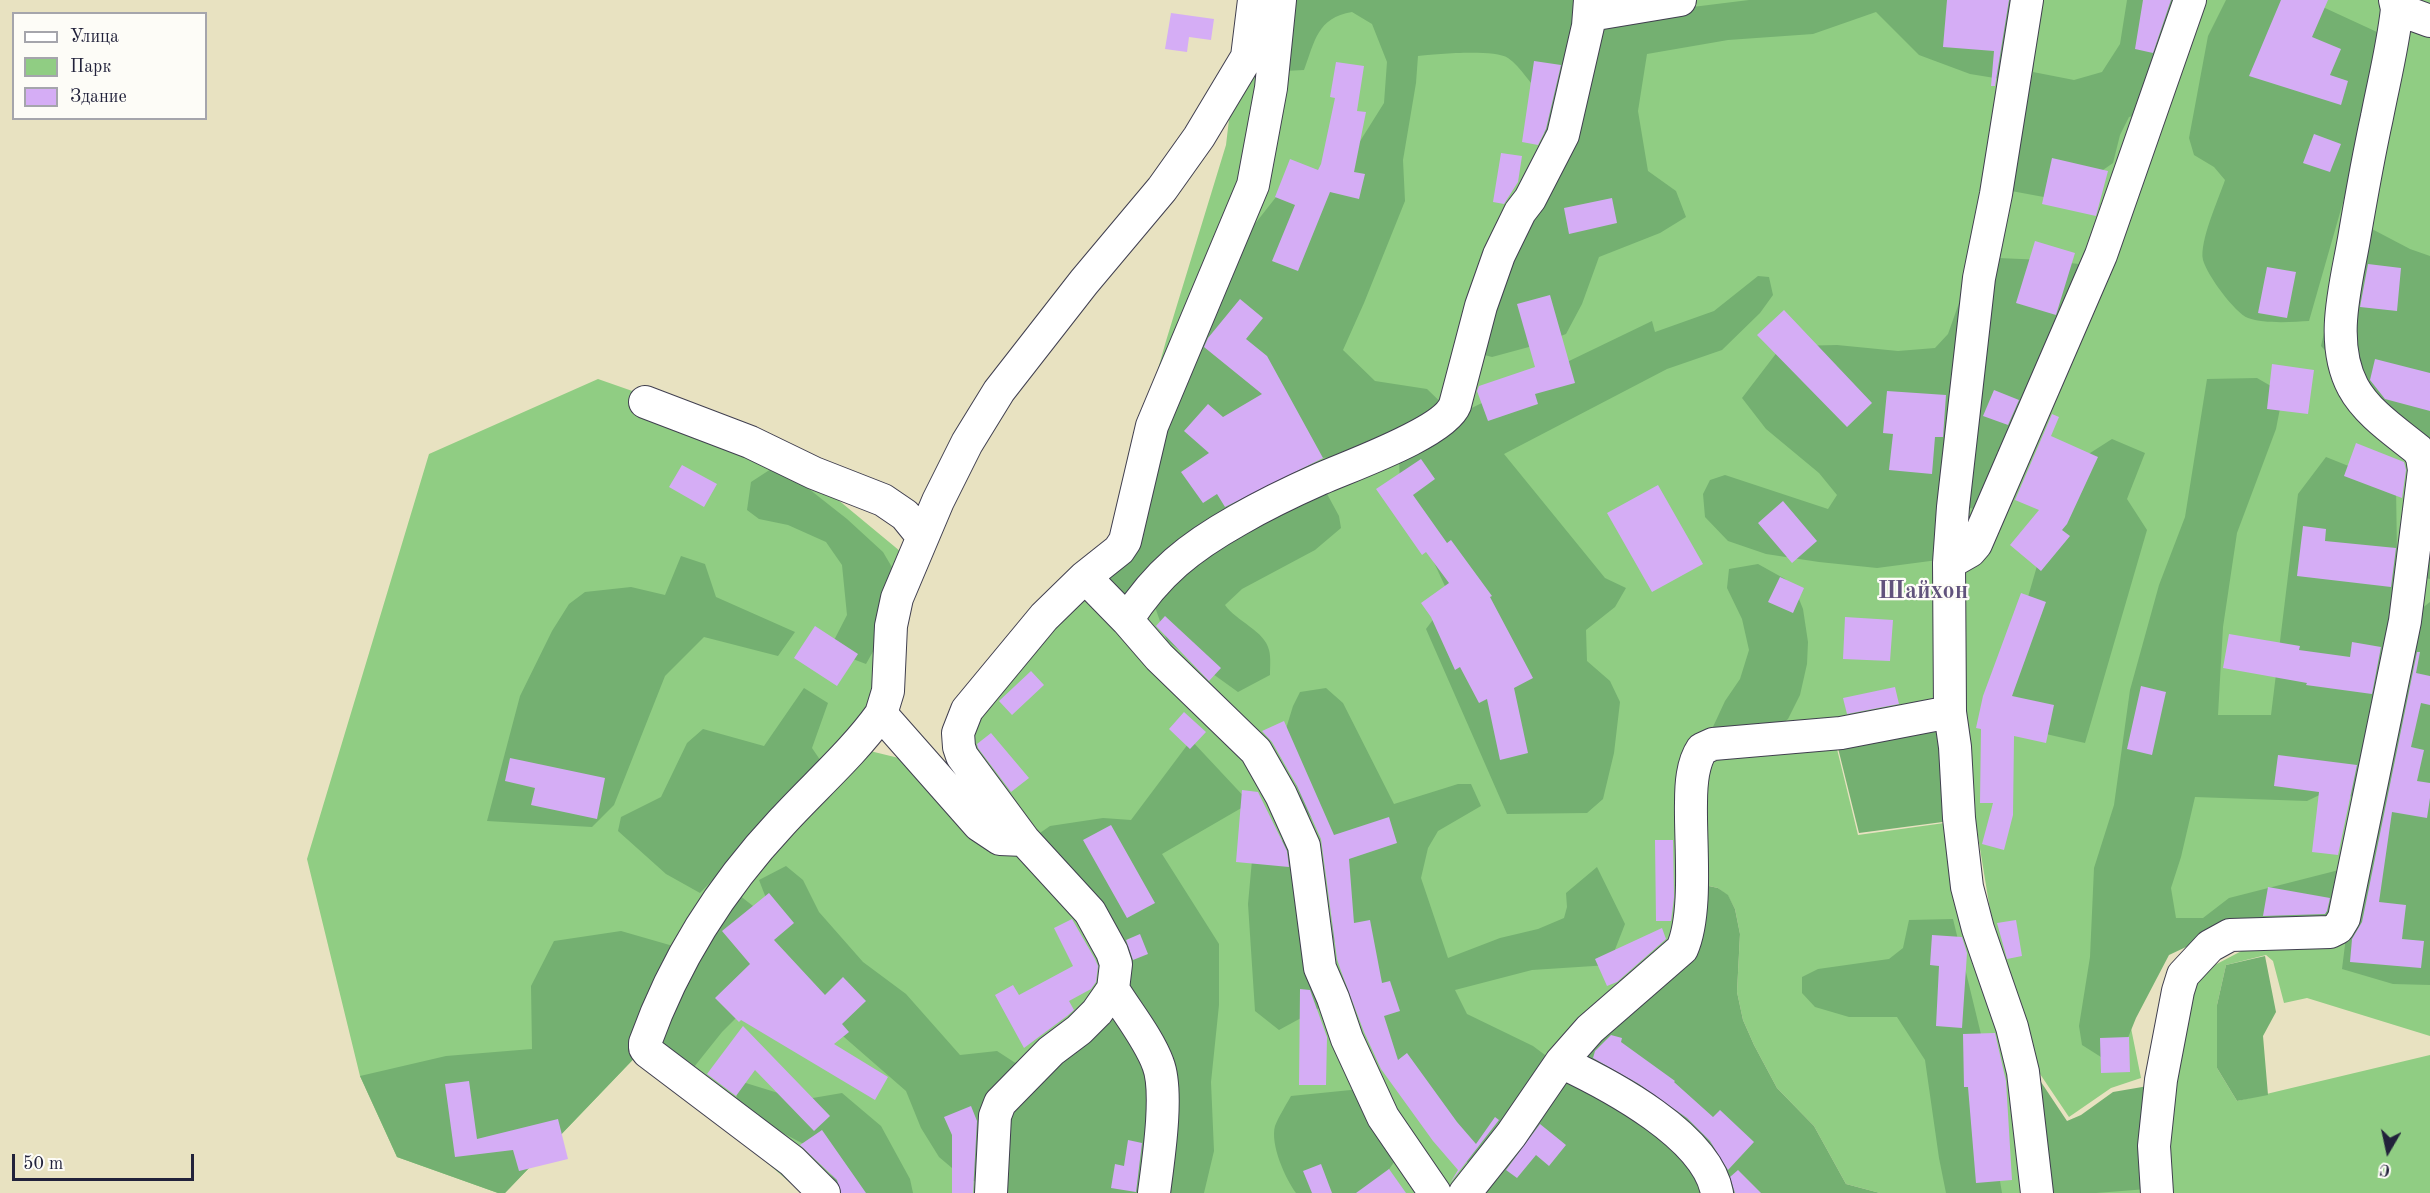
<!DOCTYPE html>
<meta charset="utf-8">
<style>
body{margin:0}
#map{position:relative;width:2430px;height:1193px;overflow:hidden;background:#e8e2c1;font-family:"Old Standard TT",serif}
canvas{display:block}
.legend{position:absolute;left:12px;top:12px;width:195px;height:108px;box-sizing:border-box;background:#fdfcf7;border:2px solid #a5a5ac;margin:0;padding:8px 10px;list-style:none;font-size:18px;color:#22223b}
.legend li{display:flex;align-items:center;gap:12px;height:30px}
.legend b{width:30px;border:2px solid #a5a5ac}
.north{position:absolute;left:2358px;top:1121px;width:60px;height:60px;-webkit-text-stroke:4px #fdfcf7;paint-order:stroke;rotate:189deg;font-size:16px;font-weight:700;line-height:24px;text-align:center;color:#22223b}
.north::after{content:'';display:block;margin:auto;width:21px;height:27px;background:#22223b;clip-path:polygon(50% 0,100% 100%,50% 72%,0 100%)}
.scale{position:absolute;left:12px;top:1154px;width:182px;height:27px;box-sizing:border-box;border:3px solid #22223b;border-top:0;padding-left:8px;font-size:18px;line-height:21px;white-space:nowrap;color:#22223b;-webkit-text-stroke:4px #fdfcf7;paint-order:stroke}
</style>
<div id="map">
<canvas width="2430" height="1193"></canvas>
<ul class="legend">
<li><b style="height:8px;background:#fff"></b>Улица</li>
<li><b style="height:16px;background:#90cd83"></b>Парк</li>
<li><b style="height:16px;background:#d5adf5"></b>Здание</li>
</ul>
<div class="north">С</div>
<div class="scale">50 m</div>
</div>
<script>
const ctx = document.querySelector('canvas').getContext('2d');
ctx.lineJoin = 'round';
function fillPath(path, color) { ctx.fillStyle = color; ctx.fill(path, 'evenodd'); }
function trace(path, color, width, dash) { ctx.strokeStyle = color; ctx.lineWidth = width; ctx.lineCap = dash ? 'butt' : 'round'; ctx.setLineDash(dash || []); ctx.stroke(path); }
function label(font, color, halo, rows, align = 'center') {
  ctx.font = font + ' "Old Standard TT",serif'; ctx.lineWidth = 4.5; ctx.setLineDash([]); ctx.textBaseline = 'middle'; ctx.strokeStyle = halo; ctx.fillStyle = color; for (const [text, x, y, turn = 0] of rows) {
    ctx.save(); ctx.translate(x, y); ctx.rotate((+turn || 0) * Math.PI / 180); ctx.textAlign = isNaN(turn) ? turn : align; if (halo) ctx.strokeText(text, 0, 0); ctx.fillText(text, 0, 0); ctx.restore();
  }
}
const green = new Path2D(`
 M1243,0H2430V1036L2307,998L2284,1003L2273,961L2266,955L2226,965L2217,1005V1068L2237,1101L2430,1055V1193H2082L2145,1176L2188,979L2253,945L2228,924L2117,958L2141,1078L2111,1088L2069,1117L2038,1071L2017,1075L1975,818L1955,560L1953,558L1962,720L1706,742L1690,931L1470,1193H802L720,1122L647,1045L505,1193H498L397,1157L360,1076L307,859L429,454L598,379L761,436L918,566L870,751L907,760L1002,839L960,742L1105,556L1166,341L1226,145Z
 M1708,743L1837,749L1858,835L1973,819L2023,1193H1880L1846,1184L1814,1126L1777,1088L1754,1045L1743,1020L1737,992L1740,934L1735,909L1728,896L1718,888L1696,883Z`);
const forest = new Path2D(`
 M1273,0H1588L1660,11L1749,0H2040L2033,72L2074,80L2102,72L2120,44L2127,0H2189L2158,109L2129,117L2120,135L2113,163L2060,200L2006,190L2033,72L2007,80L1970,74L1919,55L1876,12L1813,34L1728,40L1647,54L1638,111L1648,171L1676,191L1686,217L1660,233L1599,257L1582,304L1566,334L1540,344L1492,357L1469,351L1570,146L1543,132V98C1533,87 1520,66 1508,58C1494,49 1436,54 1418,56L1416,83L1403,160L1405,201L1364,303L1343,350L1375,381L1427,389L1455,416L1652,321L1655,332L1714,311L1758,276L1769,277L1773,295L1760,313L1722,350L1667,369L1504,454L1605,578L1626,588L1615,607L1586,630L1587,661L1610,681L1620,702L1614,753L1603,799L1587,813L1507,814L1426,629L1450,597L1400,489L1399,455L1318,458L1233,479L1264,524L1326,492L1339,516L1341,528L1315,550L1242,589L1225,605C1236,621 1265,631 1269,650C1271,657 1270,667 1270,675L1238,692L1167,641L1155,607L1114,622L1085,593L1173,396L1217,308L1254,225L1295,173L1339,182L1352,154L1384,103L1387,62L1372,24L1352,12C1317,18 1315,41 1304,70L1265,72Z
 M2226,0H2313L2312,2L2390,38L2309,321C2293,322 2264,324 2248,318C2235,313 2207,275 2203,260C2199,242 2219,198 2225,180L2214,167L2194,155L2189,138L2208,36Z
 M2376,104L2370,228L2410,249L2430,256V579L2426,578L2429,461L2321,346Z
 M1998,258L2044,260L2105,267L1986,511L1959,506L1953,558L1877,568L1819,562L1766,554L1728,541L1705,517L1703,494L1710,480L1725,475L1828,509L1837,495L1819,473L1766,429L1742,398L1778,351L1795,346L1837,345L1898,351L1935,348L1948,334L1965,286Z
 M2257,378L2283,393L2276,429L2237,533L2223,627L2218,715H2271L2298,494L2326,457L2396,485L2398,627L2430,602V985L2393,984L2342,969L2363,800L2330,790L2307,801L2195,797L2181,857L2171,888L2176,918H2203L2229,898L2339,870L2326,930L2218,932L2169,955L2136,1018L2119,1060L2101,1057L2082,1045L2079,1026L2090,957L2094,868L2114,805L2130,690L2159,585L2185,517L2207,379Z
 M2112,439L2145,453L2127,499L2147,530L2085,743L2007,725L2021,621L2046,535L2062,471Z
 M771,469L795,478L847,519L883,552L893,569L880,639L866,664L829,650L847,615L842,565L826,542L788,525L759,519L747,510L751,482Z
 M681,556L705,564L716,597L795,632L778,656L704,637L665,676L614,805L592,827L487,821L520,696L552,631L569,604L585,592L631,587L665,595Z
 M1758,564L1785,579L1799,599L1803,609L1808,642L1807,664L1800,695L1788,719L1759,741L1706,742L1725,701L1740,679L1749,650L1742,619L1727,588L1729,569Z
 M804,688L828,703L812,748L829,773L762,828L700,893L666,874L618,831L621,817L661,797L687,743L703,729L764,746Z
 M1326,688L1343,703L1394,804L1458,784H1471L1481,806L1438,831L1428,848L1421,878L1448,958L1500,938L1538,929L1564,918L1567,907L1566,893L1597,867L1625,924L1609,965L1532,970L1455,990L1467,1014L1533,1046L1561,1067L1681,957L1695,883L1718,888L1728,895L1735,909L1740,934L1737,992L1743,1020L1754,1045L1777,1088L1814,1126L1846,1184L1880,1193H1470L1469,1164L1408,1091L1370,1038L1333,938L1327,839L1306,811L1281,745L1293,706L1300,692Z
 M1962,720L1973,818L1859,833L1838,748Z
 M1191,740L1250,803L1162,854L1219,944V1005L1211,1082L1214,1151L1204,1193H995L996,1186L965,1179L939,1157L921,1128L906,1091L836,1030L745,1009L722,1032L682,1082L646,1046L505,1193H498L397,1157L360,1076L446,1056L532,1049L531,986L554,941L621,931L687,950L739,895L776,924L759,880L786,866L803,880L819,912L863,962L906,994L960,1055L997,1051L1037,1077L1118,959L1024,844L1050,826L1103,818L1131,820Z
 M1295,837L1325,1005L1279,1030L1255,1011L1248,904L1253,849Z
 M1953,919L1987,1059L1992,1133L2002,1193H1946L1939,1158L1925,1060L1897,1017H1849L1815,1007L1802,993V977L1818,969L1889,959L1903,948L1909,920Z
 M2265,956L2276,1012L2263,1036L2268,1095L2237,1101L2217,1068V1005L2226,965Z
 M2035,1073L2067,1121L2081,1115L2113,1092L2148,1086L2147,1189L2096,1193H2030Z
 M736,1080L801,1100L842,1093L881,1126L910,1179L913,1193H839L840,1190L817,1151L737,1109Z
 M1371,1088L1402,1151L1372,1193H1296C1285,1178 1270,1144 1275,1126C1279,1116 1286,1105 1291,1096Z`);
const building = new Path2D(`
 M1947,0H2009L1995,86H1991L1994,51L1943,47Z
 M2143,0H2171L2153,53L2135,49Z
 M2281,0H2328L2312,37L2341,49L2330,75L2348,81L2341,105L2249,76Z
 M1171,13L1214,19L1211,40L1189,37L1187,52L1165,49Z
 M1534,61L1561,65L1546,129L1538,145L1522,142Z
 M1336,62L1364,66L1357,111L1366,112L1354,172L1365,174L1359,199L1330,192L1298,271L1272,261L1295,205L1275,197L1290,159L1318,170L1321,164L1335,98L1330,97Z
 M2314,134L2341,144L2330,172L2303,163Z
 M1501,153L1522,156L1518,182L1504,204L1493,202Z
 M2052,158L2108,171L2096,216L2042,204Z
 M1612,198L1617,223L1569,234L1564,208Z
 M2035,241L2075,253L2056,315L2016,303Z
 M2368,264L2401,268L2397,311L2360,307Z
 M2267,267L2296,272L2287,318L2258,313Z
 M1550,295L1575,383L1535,394L1538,404L1488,421L1477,391L1479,386L1535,367L1517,304Z
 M1240,299L1263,318L1246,339L1267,356L1323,458L1225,507L1217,494L1203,503L1181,472L1209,453L1184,431L1208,404L1223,417L1262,394L1204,347L1208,338Z
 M1784,310L1872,403L1847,427L1757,335Z
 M2375,359L2430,373V411L2385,399L2370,380Z
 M2272,364L2314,370L2308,414L2267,409Z
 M1994,390L2019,400L2008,425L1983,416Z
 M1887,391L1946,395L1943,437H1935L1932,474L1889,470L1893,434L1883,433Z
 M2052,414L2059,417L2051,436L2098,457L2067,524L2062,530L2070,536L2041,571L2010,545L2039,510L2015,500Z
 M2356,443L2404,462L2406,470L2402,498L2344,476Z
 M1421,459L1435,479L1413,495L1447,543L1451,540L1492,596L1490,597L1533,678L1514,688L1528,753L1500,760L1487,699L1479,703L1460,667L1455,670L1431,617L1421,603L1449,583L1426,552L1422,555L1376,489Z
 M682,465L717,484L704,507L669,487Z
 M1658,485L1703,564L1652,592L1607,513Z
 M1783,501L1817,541L1792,563L1758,523Z
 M2303,526L2326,529L2325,541L2396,548L2391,587L2297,576Z
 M1780,577L1804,588L1793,613L1768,602Z
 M2021,593L2046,602L2012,696L2054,705L2046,743L2014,736L2013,815L2004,850L1982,844L1993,803H1980L1981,729L1976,728L1983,696Z
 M1165,616L1221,668L1209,681L1156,626Z
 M1845,617L1893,620L1890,661L1843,659Z
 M815,626L858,654L837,686L794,658Z
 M2229,634L2300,646L2299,650L2350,657L2352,642L2381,647L2372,694L2306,685L2307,683L2223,668Z
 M2417,652H2420L2416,673L2430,676V705L2421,703L2411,747L2424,750L2417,781L2430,783V798L2427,818L2392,812L2379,902L2406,905L2402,939L2424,941L2421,968L2350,962L2352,939L2362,922Z
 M1031,671L1044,685L1012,715L999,701Z
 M2141,686L2166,692L2152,755L2127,749Z
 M1895,687L1899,704L1847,714L1843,698Z
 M1184,712L1206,732L1190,749L1169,729Z
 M1284,721L1334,835L1389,817L1397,843L1349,859L1354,923L1370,920L1382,983L1390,981L1400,1011L1384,1016L1398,1060L1407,1053L1457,1122L1476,1144L1495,1117L1499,1120L1450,1183L1458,1170L1433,1141L1381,1069L1364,1032L1341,971L1337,959L1321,839L1297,786L1272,742L1262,731Z
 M991,733L1029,778L1011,792L978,748L977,744Z
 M2278,755L2357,765L2338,855L2312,852L2319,792L2274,786Z
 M510,758L605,778L597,819L531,805L535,788L505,781Z
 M1242,790L1258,792L1287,851L1289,867L1236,862Z
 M1111,825L1155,903L1127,918L1083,840Z
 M1655,840H1673L1674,897L1671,921H1656Z
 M2268,887L2330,898L2327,911L2325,914L2263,916Z
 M769,893L794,923L774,940L825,995L843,977L866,1001L842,1024L849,1032L834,1044L888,1077L875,1100L741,1020L739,1022L715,998L750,964L722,931Z
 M1072,919L1095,959L1098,966L1096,982L1091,989L1069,1001L1074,1010L1067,1016L1024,1048L995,995L1013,985L1019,995L1073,966L1054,928Z
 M2016,920L2022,956L2007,959L1997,923Z
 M1662,928L1666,939L1617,982L1607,986L1595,959Z
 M1140,934L1148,954L1133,960L1126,940Z
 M1932,935L1962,937L1967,953L1962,1028L1936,1026L1939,966L1930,965Z
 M1300,989L1310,990L1327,1037L1326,1085H1299Z
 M743,1026L830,1116L814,1131L755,1070L736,1096L707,1074Z
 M1995,1033L2006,1081L2012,1180L1976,1183L1968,1087H1964L1963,1034Z
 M1611,1035L1622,1038L1621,1042L1675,1081L1674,1082L1713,1117L1720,1110L1754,1142L1728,1170L1710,1141L1687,1118L1639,1084L1593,1058L1595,1051Z
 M2129,1037L2130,1072L2101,1073L2100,1038Z
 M469,1081L477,1139L558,1119L568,1159L519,1171L513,1150L455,1157L445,1084Z
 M971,1106L977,1121L973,1193H952V1135L944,1117Z
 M1540,1124L1566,1145L1549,1166L1536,1155L1517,1178L1506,1170Z
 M822,1130L866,1193H841L837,1180L800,1145Z
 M1128,1140L1142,1143L1136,1192L1111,1188L1115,1164L1124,1166Z
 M1321,1164L1332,1193H1312L1303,1171Z
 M1389,1169L1406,1193H1356Z
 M1738,1170L1761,1193H1735L1730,1177Z`);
const minor = new Path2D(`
 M2027,0L1996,194L1979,278L1953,507L1949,563L1950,712L1955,747L1959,818L1967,887L1978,929L2012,1027L2023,1072L2037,1193
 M2395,0L2397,9L2430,21
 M1590,15L1680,0
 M645,402L750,442L814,473L883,500L905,515L922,536
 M1949,563L1970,551L1976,544L2101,255L2190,0
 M1085,577L1127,620L1159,657L1256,751L1281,795L1304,846L1320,968L1333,998L1347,1039L1383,1117L1435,1193
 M1127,620C1157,573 1190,547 1238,520C1264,505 1293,491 1320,479C1349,466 1444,433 1455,405L1481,306L1499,255L1520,212L1530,199L1563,135L1588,26L1590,0
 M881,714L979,825L1000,839L1024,840
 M1113,989C1127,1012 1149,1039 1158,1064C1169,1092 1158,1162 1154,1193
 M1561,1062C1610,1085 1707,1136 1717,1193
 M824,1193L792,1161L648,1052L645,1048V1043C675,959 721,887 782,822C815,786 853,753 881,714L888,691L891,626L897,598L938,501L967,443L999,391L1084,282L1162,189L1199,137L1247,57L1254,0
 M991,1193L995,1116L1000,1103L1051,1051L1079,1030L1097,1012L1113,989L1116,964L1112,952L1090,912L1024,840L962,756L959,747L958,733L967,710L1044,617L1085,577L1119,550L1125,541L1152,426L1253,185L1271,88L1280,0
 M1465,1193L1511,1135L1561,1062L1590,1029L1682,949C1698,913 1690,843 1691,803C1691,785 1692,764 1702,749L1713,744L1841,733L1950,712
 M2157,1193L2154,1146L2161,1080L2178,991L2183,975L2210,946L2230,935L2330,932L2338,928L2344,918L2405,621L2424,470L2422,457L2418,450C2396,432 2367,413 2353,387C2329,342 2346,285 2354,239C2361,198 2368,158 2377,117C2384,81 2393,46 2397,9`);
const quarterNames = [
 ["Шайхон",1923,592]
];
fillPath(green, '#90cd83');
fillPath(forest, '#74b071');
fillPath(building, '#d5adf5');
trace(minor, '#403f4f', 34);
trace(minor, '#fff', 32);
label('bold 24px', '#61537c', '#fdfcf7', quarterNames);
</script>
